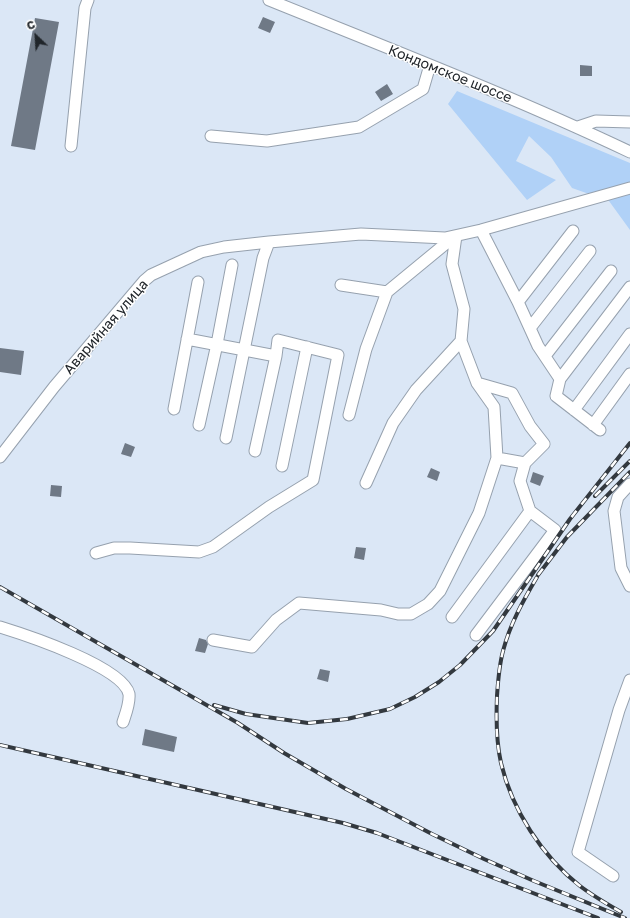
<!DOCTYPE html>
<meta charset="utf-8">
<style>
body{margin:0}
#map{position:relative;width:630px;height:918px;overflow:hidden;background:#dbe7f6;font-family:"Golos Text",sans-serif}
canvas{display:block}
.north{position:absolute;left:16px;top:16px;width:40px;height:40px;-webkit-text-stroke:3px #fff;paint-order:stroke;rotate:335deg;font-size:11px;font-weight:700;line-height:16px;text-align:center;color:#20252a}
.north::after{content:'';display:block;margin:auto;width:14px;height:18px;background:#20252a;clip-path:polygon(50% 0,100% 100%,50% 72%,0 100%)}
</style>
<div id="map">
<canvas width="630" height="918"></canvas>
<div class="north">С</div>
</div>
<script>
const ctx = document.querySelector('canvas').getContext('2d');
ctx.lineJoin = 'round';
function fillPath(path, color) { ctx.fillStyle = color; ctx.fill(path, 'evenodd'); }
function trace(path, color, width, dash) { ctx.strokeStyle = color; ctx.lineWidth = width; ctx.lineCap = dash ? 'butt' : 'round'; ctx.setLineDash(dash || []); ctx.stroke(path); }
function label(font, color, halo, rows, align = 'center') {
  ctx.font = font + ' "Golos Text",sans-serif'; ctx.lineWidth = 3; ctx.setLineDash([]); ctx.textBaseline = 'middle'; ctx.strokeStyle = halo; ctx.fillStyle = color; for (const [text, x, y, turn = 0] of rows) {
    ctx.save(); ctx.translate(x, y); ctx.rotate((+turn || 0) * Math.PI / 180); ctx.textAlign = isNaN(turn) ? turn : align; if (halo) ctx.strokeText(text, 0, 0); ctx.fillText(text, 0, 0); ctx.restore();
  }
}
const green = new Path2D(`
 M457,91L630,163V230L609,201L572,188L551,157L529,136L516,161L556,180L527,200L448,104Z`);
const building = new Path2D(`
 M263,17L275,22L270,33L258,28Z
 M35,18L59,22L35,150L11,146Z
 M580,65L592,66V76H580Z
 M387,84L393,94L381,101L375,92Z
 M0,348L24,351L21,375L0,372Z
 M125,443L135,447L131,457L121,454Z
 M431,468L440,472L437,481L427,477Z
 M533,472L544,476L540,486L530,482Z
 M51,485L62,486L61,497L50,496Z
 M356,547L366,548L364,560L354,558Z
 M199,638L206,640L208,644L205,653L195,651Z
 M320,669L330,671L328,682L317,679Z
 M145,729L177,737L174,752L142,745Z`);
const minor = new Path2D(`
 M269,0C390,49 512,96 630,152
 M578,127L596,121L630,122
 M211,136L267,141L359,127L423,89L430,65
 M71,146L85,8L88,0
 M481,230L518,302L573,231
 M341,285L387,292
 M518,302L538,346L560,379L556,396L600,430
 M530,328L590,251
 M545,356L611,271
 M560,379L630,287
 M174,409L198,282
 M574,410L630,334
 M349,415L366,349L387,292L455,236
 M199,425L217,344L232,265
 M593,425L630,374
 M226,438L263,258L269,242L361,234L445,238L481,230L630,188
 M255,451L276,356
 M0,457L54,387L144,281L151,275L201,252L224,247L269,242
 M497,458L525,463
 M282,466L307,347
 M366,483L393,423L416,390L461,341
 M630,484L618,497L614,511L621,568L630,586
 M96,553L114,548H130L199,552L213,547L269,507L313,480L338,355L278,340L276,356L187,339
 M452,617L530,511L520,481L525,463L544,444L530,426L512,393L477,383
 M0,627C26,635 123,667 129,694C130,703 126,713 123,722
 M476,635L555,530L530,511
 M213,640L252,647L276,620L299,603L381,610L398,614H411L428,604L440,591L479,513L497,458L494,407L477,383L461,341L464,309L452,264L456,236
 M613,876L578,852L619,710L630,680`);
const rail = new Path2D(`
 M595,496L630,461
 M538,575L567,537L630,472
 M537,577C523,601 510,624 503,651C499,666 498,681 497,696C496,719 496,741 501,763C512,810 542,856 580,886C593,896 607,904 621,912
 M0,587L238,723L284,753L346,789L432,834L484,859L534,881L625,918
 M214,705L246,714L308,723L347,719L390,709L415,697L439,682L460,665L493,631L570,519L630,443
 M0,745L343,823L377,833L598,918`);
const streetNames = [
 ["Кондомское шоссе",450,74,22],
 ["Аварийная улица",106,327,-49]
];
fillPath(green, '#b0d1f7');
fillPath(building, '#6f7986');
trace(minor, '#96a1ae', 13);
trace(minor, '#fff', 11);
trace(rail, '#33393f', 4);
trace(rail, '#fff', 2.5, [8]);
label('14px', '#20252a', '#fff', streetNames);
</script>
